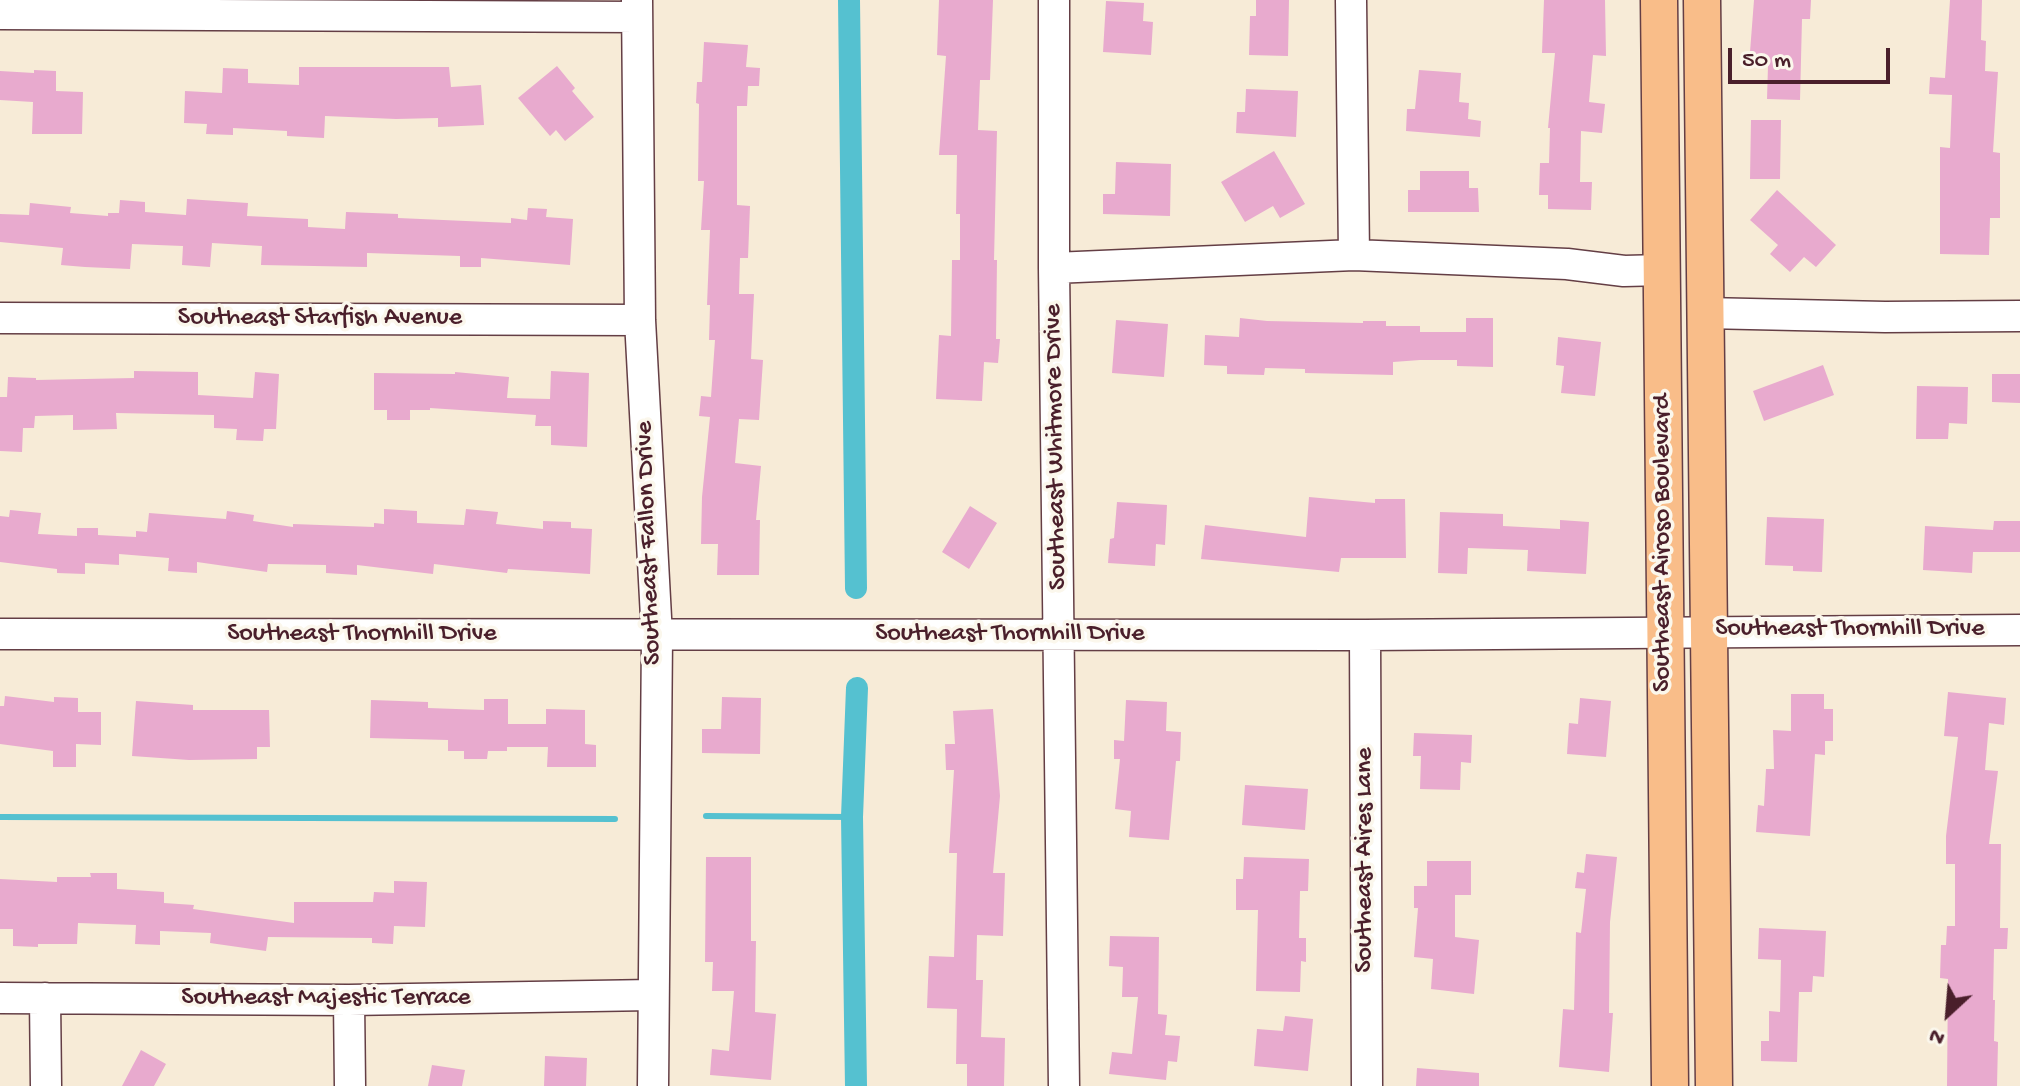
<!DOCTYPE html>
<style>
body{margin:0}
#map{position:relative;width:2020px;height:1086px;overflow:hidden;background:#f7ebd7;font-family:"Gochi Hand",sans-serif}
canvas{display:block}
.north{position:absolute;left:1908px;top:974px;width:80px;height:80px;-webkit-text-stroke:6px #fbf7ec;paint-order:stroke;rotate:206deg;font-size:22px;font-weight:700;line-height:32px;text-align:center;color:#4a1f2b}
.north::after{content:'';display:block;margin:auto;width:28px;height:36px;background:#4a1f2b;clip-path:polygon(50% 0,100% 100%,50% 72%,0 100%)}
.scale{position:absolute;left:1728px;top:48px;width:162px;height:36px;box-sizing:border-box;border:4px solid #4a1f2b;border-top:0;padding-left:10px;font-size:24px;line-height:28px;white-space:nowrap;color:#4a1f2b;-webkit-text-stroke:6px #fbf7ec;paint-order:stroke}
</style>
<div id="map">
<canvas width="2020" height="1086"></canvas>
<div class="north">N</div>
<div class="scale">50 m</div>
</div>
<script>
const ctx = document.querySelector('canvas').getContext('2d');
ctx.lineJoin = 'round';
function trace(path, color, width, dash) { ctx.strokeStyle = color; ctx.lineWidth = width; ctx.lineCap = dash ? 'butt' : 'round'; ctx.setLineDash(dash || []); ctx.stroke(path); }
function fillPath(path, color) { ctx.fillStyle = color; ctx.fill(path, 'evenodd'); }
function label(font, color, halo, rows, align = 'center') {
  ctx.font = font + ' "Gochi Hand",sans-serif'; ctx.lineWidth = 7; ctx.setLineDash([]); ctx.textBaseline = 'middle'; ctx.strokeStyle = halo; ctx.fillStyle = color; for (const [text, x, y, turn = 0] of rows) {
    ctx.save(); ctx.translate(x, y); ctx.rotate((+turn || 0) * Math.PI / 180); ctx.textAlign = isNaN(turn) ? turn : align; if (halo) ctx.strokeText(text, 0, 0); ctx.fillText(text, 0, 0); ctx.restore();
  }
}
const stream = new Path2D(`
 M706,816L852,817
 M0,817L615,819`);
const canal = new Path2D(`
 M849,0L856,588
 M856,1086L852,817L857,688`);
const building = new Path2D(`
 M939,0H993L990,80H980L978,130L997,131L994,260H997L996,339H1000L998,363L984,362L982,401L936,399L939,335L951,336L952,260H960V214H956L957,155H939L946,56L937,55Z
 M1256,0H1289L1288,56L1249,55L1250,16H1256Z
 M1544,0H1605L1606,56L1593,55L1589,102L1605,104L1602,133L1581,131L1580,182H1592L1591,210L1548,209V195H1539L1540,163H1549L1550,128H1548L1555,53H1542Z
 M1754,0H1811L1810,19H1802L1800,100L1767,99L1768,66L1749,65Z
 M1950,0H1982L1981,40L1986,41L1985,71L1998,72L1993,152L2000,153V218H1990L1989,255L1940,254V147L1950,148L1952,95L1929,94L1930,77L1945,78Z
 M1106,1L1144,3L1143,21L1153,22L1151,55L1103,52Z
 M704,42L748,45L746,67L760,68L759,86H748L747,106H737V205L750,206L748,258H740L739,294H754L751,359L763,360L759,420L739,419L735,463L761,466L756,520H760L759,575H717L718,544H701L702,497L710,417L699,416L701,396L711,397L715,340H709L710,305H707L710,230H701L704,181H698L699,104L696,103L697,82H702Z
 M557,66L575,88L572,91L594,117L565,141L556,130L550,136L518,98Z
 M299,67H449L451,87L481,85L484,125L438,127V118L396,119L325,116L324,138L287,136V131L233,128V135L206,134L207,124L184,123L185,91L222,93L223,68L248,69V83L299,85Z
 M34,70L56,71V91L83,92L82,134H32L33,102L0,100V71L34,73Z
 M1419,70L1461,73L1459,102L1469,103L1468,119L1481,121L1480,137L1406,131L1407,109H1415Z
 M1246,89L1298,91L1296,137L1236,133L1237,112H1245Z
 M1751,120H1781L1780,179H1750Z
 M1274,151L1305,204L1280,218L1273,206L1245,222L1221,182Z
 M1116,162L1171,164L1170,216L1103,214V194H1115Z
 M1420,171H1469V188H1478L1479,212H1408V190H1420Z
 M1777,190L1836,245L1816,267L1804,257L1790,272L1770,254L1778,245L1750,220Z
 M187,199L248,203L247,216L308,219V227L345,229L346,212L398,214V218L511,223V218L527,220L528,208L547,209L546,217L573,219L570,265L481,258V267H460V256L367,253V267L261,265L262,246L212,243L210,267L182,265L183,246L132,244L130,269L85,267L61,265L63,248L0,242V214L29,215L30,203L71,207L70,213L108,216V213H119L120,200L145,202V212L186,215Z
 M1240,318L1267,321L1363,323V321H1386V326H1420V332H1466V318H1493V367L1457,366V360H1420L1393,362V375L1305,373V369L1265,368L1264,375L1227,374V366L1204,365L1205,335L1239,337Z
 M1116,320L1168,324L1164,377L1112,373Z
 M1558,337L1601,342L1595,396L1561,393L1564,366L1556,365Z
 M1823,365L1834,395L1764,421L1753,391Z
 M134,371L198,372V395L253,398L255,372L279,374L276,429H264L263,441L236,440L237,429L214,428V415L116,413L117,429L73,430V415L35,416L34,428H23L22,452L0,451V397H7L8,377L36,378V380L134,378Z
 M551,371L589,373L587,447L551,445V426H535L536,415L430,408V410H410V420H387V410H374V373L455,374V372L509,377L507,398L550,399Z
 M1992,374H2020V403L1992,402Z
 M1917,386L1968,387L1967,424L1949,423L1948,439H1916Z
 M1309,497L1375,503V499H1405L1406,558H1341L1339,572L1201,559L1205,525L1306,537Z
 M1117,502L1167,505L1165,545L1156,544L1155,566L1108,563L1110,539L1114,538Z
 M970,506L997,523L969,569L942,552Z
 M384,509L417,511V523L464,525L466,509L498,512L496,524L543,529V521L571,522V528L592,529L590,574L508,569L507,573L434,564L433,574L357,565V575L326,573V565L268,564L267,572L197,562V573L168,571L169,558L119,554V565L85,563V574L57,573V569L0,562V516L9,517L10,510L41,513L38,534L77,536V528H98V535L136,537V531L147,532L149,513L226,519L227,511L254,515L253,521L293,527V524L374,527V523L384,524Z
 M1440,512L1503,514V526L1560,529V520L1589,522L1586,574L1527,571L1528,550L1468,548L1467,574L1438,573Z
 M1767,517L1824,519L1822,572L1793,571V566L1765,565Z
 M1994,521H2020V552H1973L1972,573L1923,570L1925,526L1993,530Z
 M1948,692L2006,698L2004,725L1989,723L1985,770L1998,771L1989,844H2001L2000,928H2008L2007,949H1994L1993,1000H1995L1994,1041L1998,1042L1997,1086H1947L1948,979L1940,978L1941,945H1946L1947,926H1955V864H1946V836L1958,737L1944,736Z
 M1791,694H1824V709H1833V741H1825V755L1815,754L1810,836L1756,832L1758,805L1764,806L1766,769H1774L1773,730L1791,731Z
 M5,696L54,702V697L78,698V712H101V745L76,744V767H53V751L0,744V706H4Z
 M722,697L761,698L760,754L702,753V729H721Z
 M1580,698L1611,701L1606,757L1567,754L1569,723L1578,724Z
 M484,699H508V724H546V709L585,710V744L596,745V767H547L548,747H507V751H488L487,759H464V751H448V740L370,738L371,700L428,702V708L484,710Z
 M1126,700L1167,702L1166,731L1181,732L1180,761H1176L1169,840L1129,837L1131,811L1115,809L1120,759H1114V740L1124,741Z
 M136,701L193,705V710H269L270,747H257V759L189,760L132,756Z
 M993,709L1000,796L993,873H1005L1003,936L977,935L976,980H983L981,1037L1005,1038L1004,1086H967V1064H956L957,1009L927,1008L929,956L954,957L957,853H949L954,770H946L945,744H955L953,711Z
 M1414,733L1472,735L1471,763L1461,762L1460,790L1420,789L1421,756H1413Z
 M1245,785L1308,789L1305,830L1242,825Z
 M1586,854L1617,857L1610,922L1609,1013H1613L1609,1072L1559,1067L1563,1009L1574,1010L1576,932L1581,933L1586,889L1575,888L1577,872L1584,873Z
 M706,857H751V941H756L755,1012L776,1014L771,1080L710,1075L712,1049L729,1051L734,991H712L713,962H705Z
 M1244,857L1309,859L1308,891H1300L1299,938H1306V962L1301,961L1300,992L1256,991L1258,910H1236V879H1243Z
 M1427,861H1471V895H1455V937L1479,940L1474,994L1431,989L1433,959L1414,957L1418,908H1414V886H1427Z
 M90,873H117V889L164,892V903L194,905L193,909L294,923V902H373L374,892L394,893V881L427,882L425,927L394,926L393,944L372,943V938L268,937L266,951L210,943L211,933L160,931V945L135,944L136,925L78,923L77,944H38V947L13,946V929H0V879L57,882V877H91Z
 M1759,928L1826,931L1824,977L1813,976L1812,992H1799L1797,1062L1761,1061V1041H1769V1011L1780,1012L1781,960L1758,959Z
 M1110,936L1159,937L1158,1014L1167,1015L1165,1035L1180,1036L1177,1062L1168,1061L1166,1080L1109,1074L1112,1052L1132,1054L1138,997H1122L1123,967L1109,966Z
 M1285,1016L1313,1019L1308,1071L1254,1066L1257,1029L1283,1031Z
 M141,1050L166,1064L154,1086H122Z
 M545,1056L587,1058L586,1086H544Z
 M432,1065L465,1070L462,1086H428Z
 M1417,1068L1479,1073V1086H1416Z`);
const minor = new Path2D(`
 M637,0L640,320L657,636L653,1086
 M1054,0V268L1064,1086
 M1351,0L1354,255
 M0,14L637,17
 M1054,268L1354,255L1567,264L1624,271L1663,270
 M1705,313L1885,317L2020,316
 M0,318L640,320
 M0,634L1365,635L2020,630
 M1365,635L1367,1086
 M0,998L349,1000L652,995
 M45,998L46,1086
 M349,1000L350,1086`);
const major = new Path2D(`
 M1659,0L1670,1086
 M1702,0L1714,1086`);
const streetNames = [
 ["Southeast Starfish Avenue",320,319],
 ["Southeast Whitmore Drive",1057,447,-91],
 ["Southeast Fallon Drive",650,543,-92],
 ["Southeast Airoso Boulevard",1664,543,-90],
 ["Southeast Thornhill Drive",1850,630],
 ["Southeast Thornhill Drive",362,635],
 ["Southeast Thornhill Drive",1010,635],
 ["Southeast Aires Lane",1366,860,-90],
 ["Southeast Majestic Terrace",326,999]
];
trace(stream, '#55c1d0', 6);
trace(canal, '#55c1d0', 22);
fillPath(building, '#e8aace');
trace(minor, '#643e45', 33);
trace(major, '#643e45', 39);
trace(minor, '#fff', 30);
trace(major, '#f9bd89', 36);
label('26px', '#4a1f2b', '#fbf7ec', streetNames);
</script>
